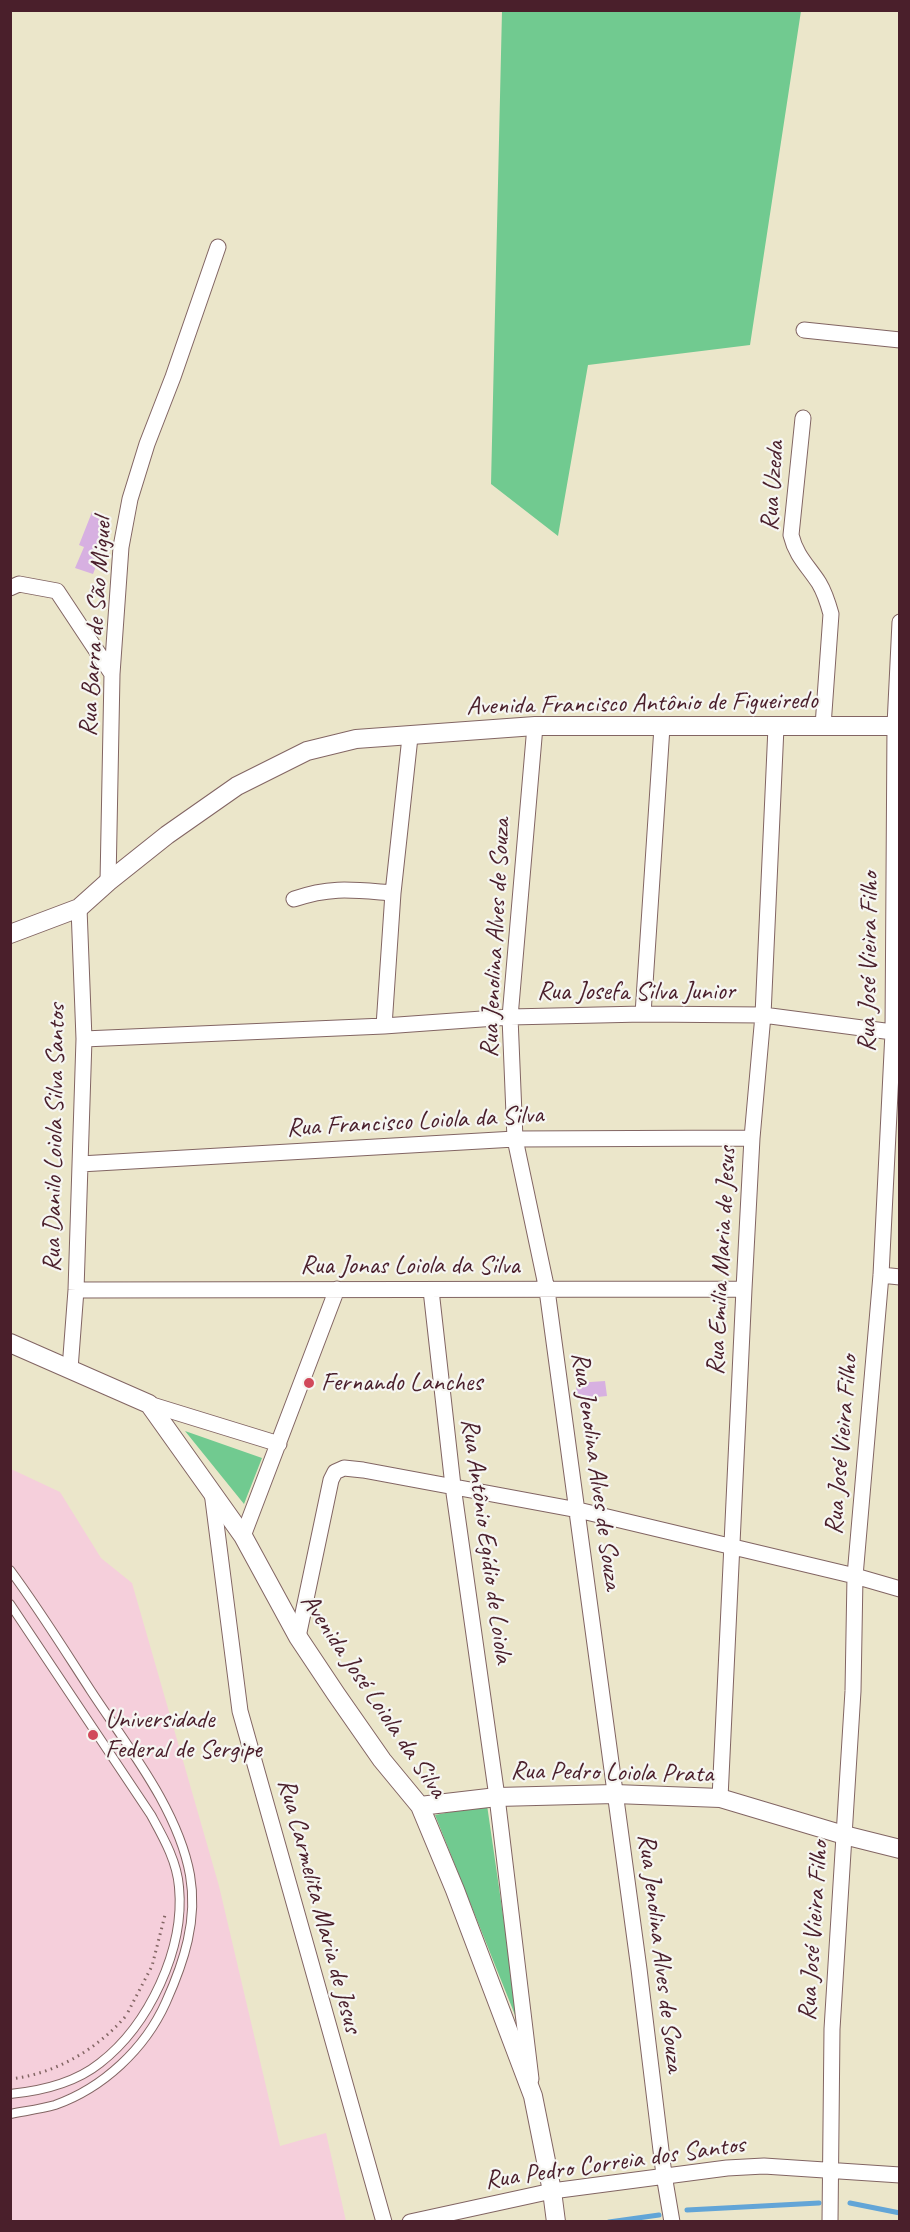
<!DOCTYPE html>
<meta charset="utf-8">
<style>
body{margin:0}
#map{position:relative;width:910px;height:2232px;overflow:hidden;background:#ebe6ca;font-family:Caveat,sans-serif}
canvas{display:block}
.frame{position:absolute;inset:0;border:12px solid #4a1f2b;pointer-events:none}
</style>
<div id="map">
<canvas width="910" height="2232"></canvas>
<div class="frame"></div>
</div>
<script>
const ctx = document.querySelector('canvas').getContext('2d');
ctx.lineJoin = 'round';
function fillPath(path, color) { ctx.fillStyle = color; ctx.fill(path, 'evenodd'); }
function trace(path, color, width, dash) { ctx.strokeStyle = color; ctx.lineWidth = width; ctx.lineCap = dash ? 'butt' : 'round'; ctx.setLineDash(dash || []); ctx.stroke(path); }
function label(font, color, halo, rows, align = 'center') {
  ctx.font = font + ' Caveat,sans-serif'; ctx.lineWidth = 4.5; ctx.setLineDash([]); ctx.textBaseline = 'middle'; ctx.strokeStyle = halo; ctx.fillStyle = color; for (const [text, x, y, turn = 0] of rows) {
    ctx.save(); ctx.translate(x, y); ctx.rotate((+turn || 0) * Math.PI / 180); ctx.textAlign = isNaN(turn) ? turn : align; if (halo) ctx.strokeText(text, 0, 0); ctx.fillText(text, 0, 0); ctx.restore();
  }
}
const built = new Path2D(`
 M11,1469L60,1492L101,1558L132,1583L219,1886L280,2146L326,2133L346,2221L11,2222Z`);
const green = new Path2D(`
 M502,11H801L750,345L588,365L558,536L491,484Z
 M185,1431L262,1458L244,1504Z
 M487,1805L519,2025L435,1815Z`);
const stream = new Path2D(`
 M850,2203L900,2213
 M687,2210L819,2203
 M609,2222L659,2215`);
const building = new Path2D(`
 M92,512L111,519L102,542L105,544L93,574L75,568L84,547L79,545Z
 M605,1381L607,1396L577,1399L576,1383Z`);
const path = new Path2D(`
 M128,2012L152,1966L165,1915
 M10,2079C55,2074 96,2050 125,2017`);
const service = new Path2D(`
 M10,1570C39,1609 65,1651 91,1691C127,1746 178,1809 190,1875C198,1920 184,1962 166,2002C145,2049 103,2088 55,2105C41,2109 25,2111 10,2114
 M10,1604L151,1815C163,1837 177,1861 179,1887C185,1949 149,2025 100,2063C75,2083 41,2091 10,2094`);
const minor = new Path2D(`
 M804,330L900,340
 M803,418L791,535C796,556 808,566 819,583C825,593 828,603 831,614L823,726
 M10,588L19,584L57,591L112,674
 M535,726L510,1017L515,1139L547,1290L639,1969L664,2175L672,2222
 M108,882L112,674L121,547L130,499L147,444L173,377L218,247
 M294,899C332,886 354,890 393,893
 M643,1014L662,727
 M384,1026L393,893L410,737
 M84,1039L384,1026L510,1017L643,1014L763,1015L900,1033
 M80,1164L515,1139L752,1138
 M881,1275L900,1277
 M76,1290L744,1289
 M431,1290L453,1486L497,1797L531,2079
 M70,1369L76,1290L84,1039L79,908
 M149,1404L279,1444
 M212,1492L240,1711L384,2222
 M243,1536L337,1289
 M298,1637L331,1480L335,1472L344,1468L363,1470L578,1510L855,1576L900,1589
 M720,1798L744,1289L752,1138L763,1015L776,727
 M410,2222L552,2191L727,2168L764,2166L900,2175
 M830,2222L832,2029L853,1691L855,1576L881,1275L893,1032L895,725L900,622`);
const tertiary = new Path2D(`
 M10,934L79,908L108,882L167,835L237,786L307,751L356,739L535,726H900
 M10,1343L149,1404L243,1536L298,1637L336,1694L382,1760L420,1806L455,1890L533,2096L552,2191L556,2222
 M420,1806L497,1797L615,1794L720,1798L844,1835L900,1849`);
const markers = [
 [309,1383,6,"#d1495b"],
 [93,1735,6,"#d1495b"]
];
const streetNames = [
 ["Rua Uzeda",773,486,-86],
 ["Rua Barra de São Miguel",96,627,-86],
 ["Avenida Francisco Antônio de Figueiredo",642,704,-1],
 ["Rua Jenolina Alves de Souza",496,938,-87],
 ["Rua José Vieira Filho",869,962,-89],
 ["Rua Josefa Silva Junior",636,992],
 ["Rua Francisco Loiola da Silva",415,1122,-3],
 ["Rua Danilo Loiola Silva Santos",55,1138,-89],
 ["Rua Emilia Maria de Jesus",722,1261,-87],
 ["Rua Jonas Loiola da Silva",410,1266],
 ["Rua José Vieira Filho",842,1445,-85],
 ["Rua Jenolina Alves de Souza",596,1471,82],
 ["Rua Antônio Egídio de Loiola",486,1541,82],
 ["Avenida José Loiola da Silva",373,1696,56],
 ["Rua Pedro Loiola Prata",612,1773,1],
 ["Rua Carmelita Maria de Jesus",319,1906,75],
 ["Rua José Vieira Filho",814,1931,-86],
 ["Rua Jenolina Alves de Souza",660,1953,83],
 ["Rua Pedro Correia dos Santos",615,2163,-8]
];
const poiNames = [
 ["Fernando Lanches",321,1383],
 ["Universidade",105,1720],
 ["Federal de Sergipe",105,1750]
];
fillPath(built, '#f5cfdb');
fillPath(green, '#71ca90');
trace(stream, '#62a5d7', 5);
fillPath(building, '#d7b0e1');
trace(service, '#826563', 10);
trace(minor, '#826563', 17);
trace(tertiary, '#826563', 20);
trace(path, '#826563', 3, [1.5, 4.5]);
trace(service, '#fff', 8);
trace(minor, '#fff', 15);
trace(tertiary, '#fff', 18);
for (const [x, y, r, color] of markers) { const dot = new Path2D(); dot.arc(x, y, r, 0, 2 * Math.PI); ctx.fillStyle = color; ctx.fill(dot); trace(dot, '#f6f6f2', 2); }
label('26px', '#4a1f2b', '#f6f6f2', streetNames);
label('26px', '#4a1f2b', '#f6f6f2', poiNames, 'left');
</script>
